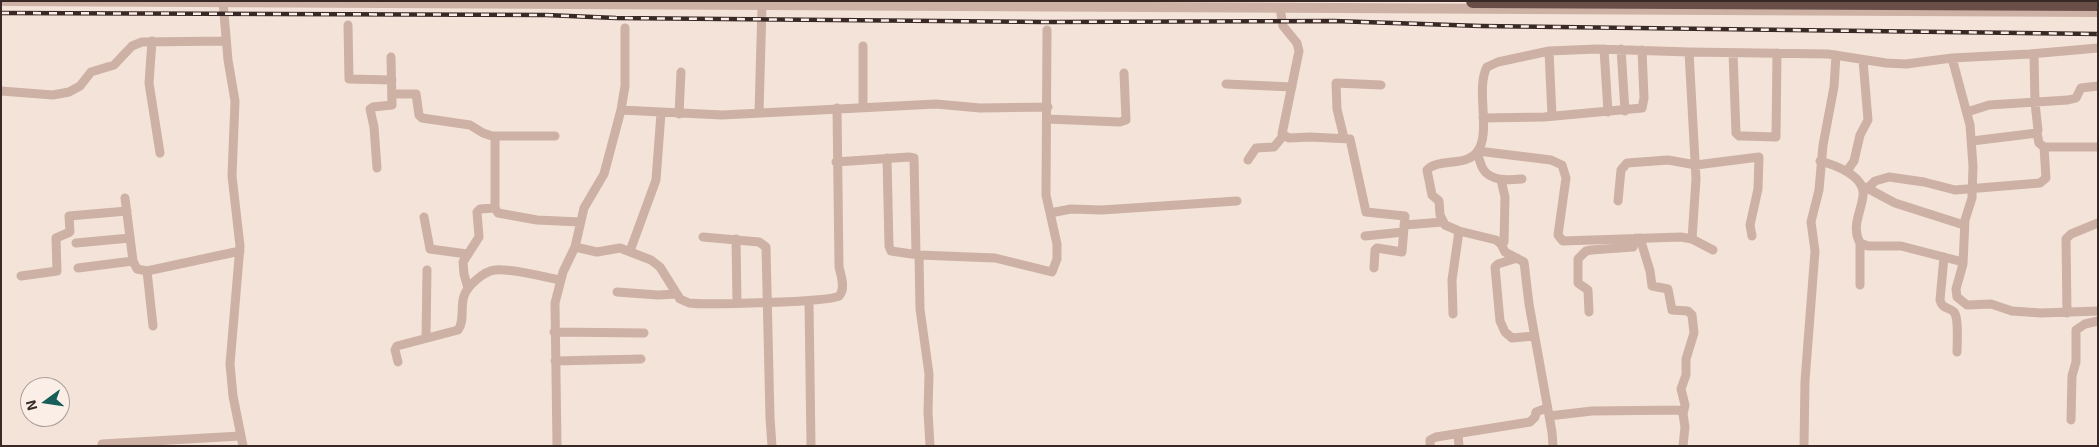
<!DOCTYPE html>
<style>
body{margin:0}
#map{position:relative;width:2099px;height:447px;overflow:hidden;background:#f4e3d9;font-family:"Exo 2",sans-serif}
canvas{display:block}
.frame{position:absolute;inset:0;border:2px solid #382926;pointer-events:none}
.north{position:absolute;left:20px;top:377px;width:50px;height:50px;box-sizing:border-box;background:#fbeee6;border:1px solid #ad9f99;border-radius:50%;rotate:256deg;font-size:14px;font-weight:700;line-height:20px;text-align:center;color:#382926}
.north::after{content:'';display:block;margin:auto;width:18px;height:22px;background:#175d58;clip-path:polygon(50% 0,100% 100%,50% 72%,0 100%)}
</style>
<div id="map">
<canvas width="2099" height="447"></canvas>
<div class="frame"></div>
<div class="north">N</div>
</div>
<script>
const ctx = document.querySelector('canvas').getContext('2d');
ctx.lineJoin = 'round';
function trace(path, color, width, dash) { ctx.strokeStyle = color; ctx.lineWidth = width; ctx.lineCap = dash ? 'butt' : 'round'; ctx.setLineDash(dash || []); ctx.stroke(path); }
const minor = new Path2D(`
 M223,2L228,60L235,101L232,176L240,246L230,364L233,396L243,446
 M1280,8L1283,26L1297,43L1299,51L1282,134L1289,138L1310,137L1350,139L1366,212L1405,216L1402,252L1377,248L1375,250L1374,268
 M348,25L349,79L392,80
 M152,41L149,83L160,153
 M1604,49L1608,112
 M1621,49L1625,111
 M1549,51L1552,116
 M1689,52L1696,179L1692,239
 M1733,53L1736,133L1739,136H1743L1776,137L1777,53
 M1952,58L1970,125L1973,166L1972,198L1965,220L1963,264L1956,289L1957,297L1967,305L1991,304L2012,311L2041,313L2098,311
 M1226,84L1292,87
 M1,91L53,95L69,92L80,86L91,72L114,65L132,46L142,42L225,41
 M392,94H416L419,115L422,118L470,125L483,133L495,137V208L498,213L537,220L580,222
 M863,106V46
 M621,110L722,115L936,104L980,108L1048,107
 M759,112L762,6
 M1967,112L1989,105L2068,100L2076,98L2081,88L2098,86
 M679,114L681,72
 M1483,118L1544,117L1642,108L1644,98L1642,50
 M1047,119L1120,122L1126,120L1124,73
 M2037,133L2039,143L2044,147H2098
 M494,136H555
 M1344,138L1337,109L1336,83L1381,85
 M1972,141L2037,133L2038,130L2035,103L2034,54
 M1478,151L1551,160L1562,165L1566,178L1558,235L1563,241L1681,237L1692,239L1713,250
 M1477,154C1480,159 1480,164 1483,169C1491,182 1510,180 1522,179
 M887,158L889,246L891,251L919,255L995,258L1052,272L1057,259V244L1046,195L1047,30
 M1248,160L1256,148L1274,147L1283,136
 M1820,161C1835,165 1866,176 1863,196C1861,212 1851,227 1860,243L1868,246H1901L1963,262
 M836,162L909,157L914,158L916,254
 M377,168L374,127L370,109L373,107L392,105L391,57
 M1847,171L1854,161L1860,135L1868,120L1863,60
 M1501,180L1505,197L1504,242
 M1865,187L1895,203L1964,225
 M1868,188L1875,181L1889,177L1924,182L1955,190L2040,183L2046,178L2044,147
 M125,198L133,261L137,269L147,271
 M1618,201L1621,170L1627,163L1668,160L1696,165L1759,157L1758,189L1750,225L1752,236
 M1050,213L1071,209L1102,210L1237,201
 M424,217L430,249L467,254
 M1404,225L1443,222
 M1365,236L1403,232
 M703,237L759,242L766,247L770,418L772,446
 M1640,238L1650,271L1652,286L1668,289L1672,310L1688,311L1692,315L1694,333L1686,359V375L1681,389L1685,405L1683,414L1685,427L1683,446
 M736,239L737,303
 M76,243L130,238
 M575,247L597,252L620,248L651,260L660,267L680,299L689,303C704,305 834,302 839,296C846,289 841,275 839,267L837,108
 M630,251L656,180L661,113
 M919,255L920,309L929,374L928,412L930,446
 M1944,257L1940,300C1942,309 1949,307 1954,312C1959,318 1957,344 1957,352
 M1517,258L1498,264L1495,267L1500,321L1505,332L1512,338L1534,336
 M78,268L133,261
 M21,276L57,271L56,238L70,232L69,216L127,211
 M1860,285V243
 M468,288L464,274L463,262L479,237L477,212L480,209L495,208
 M617,292L658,295L676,294
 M809,302L811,446
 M1589,312L1588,290L1578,283V259L1586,251L1591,250L1633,247L1636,238
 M2067,313L2066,239L2071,234L2098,223
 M1453,314L1452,280L1459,231
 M153,326L147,271L240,251
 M554,332L644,333
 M426,338L427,270
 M555,361L641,359
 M398,362L395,350L397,346L458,330C465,321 460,307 464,296C467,286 484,271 495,270C511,268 544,277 560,280
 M1549,416L1592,411L1684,410
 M2071,420L2072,376L2076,362V330L2085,324L2098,321
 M1458,434L1459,446
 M102,444L240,436
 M557,446L555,303L563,272L575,247L584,208L604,174L621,110L625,86V28
 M1430,446V440L1436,437L1530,422L1535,417L1536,412L1547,408
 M1553,446L1552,432L1529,304L1524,262L1505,252L1501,244L1496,240L1459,231L1445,225L1440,215L1439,201L1432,195L1427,170C1438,158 1466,167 1477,152C1492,133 1475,89 1487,67L1498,62L1549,51L1597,49L1689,52L1828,54L1886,63L1906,64L1952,58L2030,54L2098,48
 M1804,446L1805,381L1815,251L1811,222L1819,190L1823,145L1834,87L1836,55`);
const tertiary = new Path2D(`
 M4,1C702,5 1400,9 2098,12`);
const trunk = new Path2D(`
 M1473,1L2098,4`);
const rail = new Path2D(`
 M1,13L546,15L616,18L1046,22L1334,21L1481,26L2098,34`);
trace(minor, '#cdb1a4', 9);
trace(tertiary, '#cdb1a4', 10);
trace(trunk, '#6a4f49', 14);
trace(rail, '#382926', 4.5);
trace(rail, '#fbeee6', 2.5, [8]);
</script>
